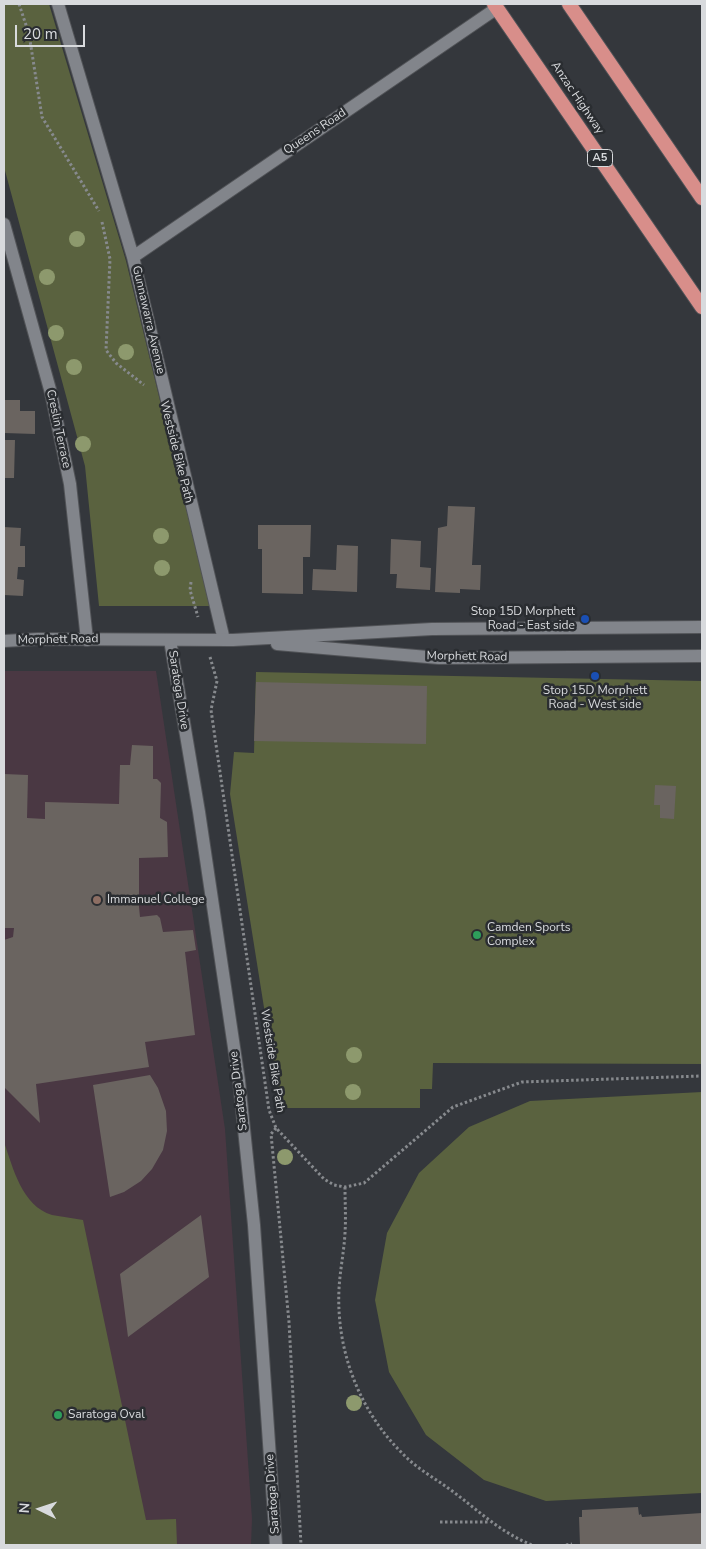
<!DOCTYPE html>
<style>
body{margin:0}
#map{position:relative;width:706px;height:1549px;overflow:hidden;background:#34373c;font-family:"Nunito Sans",sans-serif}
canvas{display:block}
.frame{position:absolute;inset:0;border:5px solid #d8dadd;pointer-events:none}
.north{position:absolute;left:15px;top:1484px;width:50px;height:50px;-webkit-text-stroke:4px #2a2d31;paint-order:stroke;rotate:274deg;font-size:14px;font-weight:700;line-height:20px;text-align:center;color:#d8dadd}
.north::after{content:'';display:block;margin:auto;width:18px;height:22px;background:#d8dadd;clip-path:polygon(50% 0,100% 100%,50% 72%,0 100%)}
.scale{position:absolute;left:15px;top:25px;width:70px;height:22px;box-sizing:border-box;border:2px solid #d8dadd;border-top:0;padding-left:6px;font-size:15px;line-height:18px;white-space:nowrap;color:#d8dadd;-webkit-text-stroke:4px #2a2d31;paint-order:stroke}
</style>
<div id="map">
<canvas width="706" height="1549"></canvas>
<div class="frame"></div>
<div class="north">N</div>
<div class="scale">20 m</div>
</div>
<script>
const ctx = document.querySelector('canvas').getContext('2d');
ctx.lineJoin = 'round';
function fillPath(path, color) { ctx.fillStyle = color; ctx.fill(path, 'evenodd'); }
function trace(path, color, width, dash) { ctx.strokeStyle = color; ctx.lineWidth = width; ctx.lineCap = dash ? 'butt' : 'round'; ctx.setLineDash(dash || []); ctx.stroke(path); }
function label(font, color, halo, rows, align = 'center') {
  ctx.font = font + ' "Nunito Sans",sans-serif'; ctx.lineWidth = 5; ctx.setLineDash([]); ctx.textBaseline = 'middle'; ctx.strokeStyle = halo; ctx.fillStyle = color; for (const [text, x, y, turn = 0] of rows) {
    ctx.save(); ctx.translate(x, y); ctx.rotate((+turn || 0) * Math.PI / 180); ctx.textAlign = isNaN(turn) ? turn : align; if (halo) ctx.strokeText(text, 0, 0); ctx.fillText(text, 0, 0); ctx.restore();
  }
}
const education = new Path2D(`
 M4,671H156L225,1129L252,1519L251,1545H4Z`);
const green = new Path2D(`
 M4,4H49L126,261L210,606H99L85,466L4,167Z
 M256,672L702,681V1064L433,1063L432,1089H420V1108H280L230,794L234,752L254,753Z
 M702,1092V1493L546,1501L484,1480L426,1435L389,1372L375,1300L387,1233L419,1173L469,1127L530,1101Z
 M4,1142C13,1168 22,1206 52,1215C62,1217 73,1218 83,1220L146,1520L176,1519L177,1545H4Z`);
const building = new Path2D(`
 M4,400H20V411H35V434L4,433Z
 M4,440H15L14,478H4Z
 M448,506L475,507L472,565H481L480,590L460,589V593L435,592L438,528L447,526Z
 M258,525H311L310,557H303V594L262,593V549H258Z
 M4,527L21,528L20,546H25V567H18L17,579L24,580L23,596L4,595Z
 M391,539L421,541L420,567L431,568L430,590L396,588L397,574H390Z
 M337,545L358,546L357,592L312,590L313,569L336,570Z
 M256,682L427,686L426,744L254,741Z
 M132,745L153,746V779H157L161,783L160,818L167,822L168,857L139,858V907L140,917L157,915L160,918L163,932L193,930L196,950L185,952L195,1035L145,1042L149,1067L36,1084L40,1123L4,1087V940L13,937L14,928H4V774L28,775L27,818L45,819V802L119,804L120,765H130Z
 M655,785L676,786L674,819L660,818V805H654Z
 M150,1075L158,1088L166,1111L167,1131L163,1150L152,1169L141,1181L124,1192L110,1197L93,1085Z
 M201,1215L209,1277L128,1337L120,1274Z
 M638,1507L639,1515L641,1514L642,1517L702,1513V1545H580L579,1517H582V1510Z`);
const path = new Path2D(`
 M19,4L29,34L42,117L99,211
 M102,222L110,259L106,350L116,363L144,385
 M191,582L190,590L198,617
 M210,657L217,681L211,710L269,1110L276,1128L324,1179L334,1185L345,1187L364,1183L453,1107L522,1082L702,1076
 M276,1128L271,1134L289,1322L301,1545
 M345,1187C345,1203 346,1218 345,1233C344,1252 340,1270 339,1289C336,1350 359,1411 403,1454C416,1468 433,1477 448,1488C476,1508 499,1532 532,1545
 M440,1522H489
 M566,1545L572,1544`);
const minor = new Path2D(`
 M58,4L133,257L224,640
 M4,224L51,393L70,484L87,640
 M133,257L497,8
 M170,640L199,812L239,1081L254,1225L276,1545`);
const tertiary = new Path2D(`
 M4,641L38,639L233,640L432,629L702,627
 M277,644L439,658L702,656`);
const trunk = new Path2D(`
 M494,4L702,307
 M569,4L702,198`);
const trees = [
 [77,239],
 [47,277],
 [56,333],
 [126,352],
 [74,367],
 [83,444],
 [161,536],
 [162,568],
 [354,1055],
 [353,1092],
 [285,1157],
 [354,1403]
];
const markers = [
 [585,619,5,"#1a4fb4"],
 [595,676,5,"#1a4fb4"],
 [97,900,5,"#8d6e63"],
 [477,935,5,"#2e9e5b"],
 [58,1415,5,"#2e9e5b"]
];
const shields = [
 [600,158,25]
];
const shieldNames = [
 ["A5",600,158]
];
const streetNames = [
 ["Anzac Highway",577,98,56],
 ["Queens Road",315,132,-34],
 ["Gunnawarra Avenue",148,320,77],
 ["Creslin Terrace",58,429,78],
 ["Westside Bike Path",176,452,76],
 ["Morphett Road",58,640,-1],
 ["Morphett Road",467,657,1],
 ["Saratoga Drive",178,690,81],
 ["Westside Bike Path",272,1061,81],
 ["Saratoga Drive",239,1091,-97],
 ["Saratoga Drive",273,1494,-94]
];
const poiNames = [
 ["Stop 15D Morphett",575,612,"right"],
 ["Road - East side",575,626,"right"],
 ["Stop 15D Morphett",595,691,"center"],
 ["Road - West side",595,705,"center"],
 ["Immanuel College",107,900],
 ["Camden Sports",487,928],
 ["Complex",487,942],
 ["Saratoga Oval",68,1415]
];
fillPath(education, '#4a3843');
fillPath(green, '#5a623f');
fillPath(building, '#6a6460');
trace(minor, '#515357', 14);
trace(tertiary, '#515357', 14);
trace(trunk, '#515357', 16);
trace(path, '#878a8e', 3, [2.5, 2.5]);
trace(minor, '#82858b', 12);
trace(tertiary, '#82858b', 12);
trace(trunk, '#d88e8a', 14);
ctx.fillStyle = '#8d996d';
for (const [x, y] of trees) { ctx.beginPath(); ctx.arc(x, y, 8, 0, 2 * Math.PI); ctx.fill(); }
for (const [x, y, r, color] of markers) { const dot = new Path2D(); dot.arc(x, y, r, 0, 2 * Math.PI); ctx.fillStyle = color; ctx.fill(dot); trace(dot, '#2a2d31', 2); }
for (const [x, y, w] of shields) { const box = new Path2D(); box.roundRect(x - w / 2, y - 8.5, w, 17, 4); ctx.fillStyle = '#2a2d31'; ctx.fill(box); trace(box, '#d8dadd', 1); }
label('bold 11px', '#d8dadd', null, shieldNames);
label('12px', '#d8dadd', '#2a2d31', streetNames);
label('12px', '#d8dadd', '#2a2d31', poiNames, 'left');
</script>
